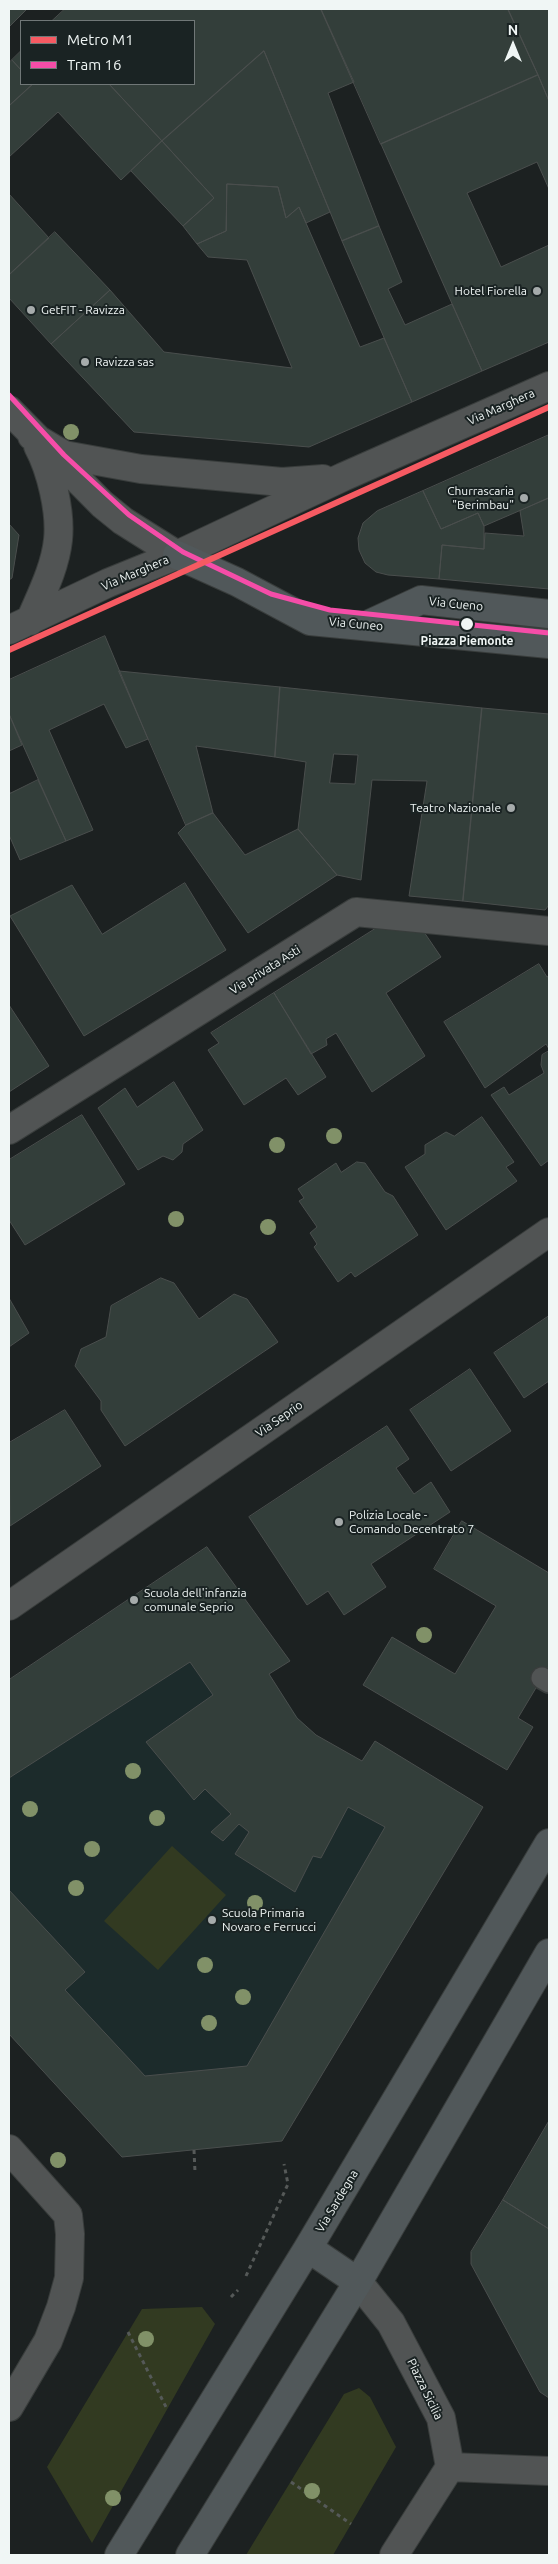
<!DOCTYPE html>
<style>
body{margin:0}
#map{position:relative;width:558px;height:2564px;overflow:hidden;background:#1c2121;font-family:Ubuntu,sans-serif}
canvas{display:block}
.frame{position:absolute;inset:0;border:10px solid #f0f6f5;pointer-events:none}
.legend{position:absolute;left:20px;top:20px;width:175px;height:65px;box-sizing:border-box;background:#1a2323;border:1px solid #707777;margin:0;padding:6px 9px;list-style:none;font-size:15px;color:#f0f6f5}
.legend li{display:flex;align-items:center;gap:10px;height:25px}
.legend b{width:25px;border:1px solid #707777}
.north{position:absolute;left:488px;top:20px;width:50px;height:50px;-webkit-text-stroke:4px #1a2323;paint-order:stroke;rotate:0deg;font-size:14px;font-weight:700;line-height:20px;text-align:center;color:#f0f6f5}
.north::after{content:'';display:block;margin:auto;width:18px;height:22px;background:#f0f6f5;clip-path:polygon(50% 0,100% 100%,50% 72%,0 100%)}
</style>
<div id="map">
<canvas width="558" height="2564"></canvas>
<div class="frame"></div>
<ul class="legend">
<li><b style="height:6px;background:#f65a62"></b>Metro M1</li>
<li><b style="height:6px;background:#f54da8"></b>Tram 16</li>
</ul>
<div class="north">N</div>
</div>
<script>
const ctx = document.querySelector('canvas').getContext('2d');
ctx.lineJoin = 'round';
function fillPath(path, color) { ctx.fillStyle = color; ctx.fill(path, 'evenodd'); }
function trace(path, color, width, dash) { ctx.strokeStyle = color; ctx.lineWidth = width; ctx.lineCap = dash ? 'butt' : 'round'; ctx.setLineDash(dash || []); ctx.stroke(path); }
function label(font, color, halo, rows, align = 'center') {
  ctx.font = font + ' Ubuntu,sans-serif'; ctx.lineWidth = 4; ctx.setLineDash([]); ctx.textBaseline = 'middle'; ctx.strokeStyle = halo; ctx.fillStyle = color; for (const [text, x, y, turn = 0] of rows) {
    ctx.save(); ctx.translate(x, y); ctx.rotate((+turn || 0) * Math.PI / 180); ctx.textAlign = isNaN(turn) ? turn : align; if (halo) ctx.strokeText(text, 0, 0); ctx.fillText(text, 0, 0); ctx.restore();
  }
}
const built = new Path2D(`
 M207,1547L290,1661L269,1674L298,1718L316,1735L362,1761L375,1741L483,1807L282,2141L122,2157L9,2034V1680Z`);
const green = new Path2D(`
 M172,1846L226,1895L158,1970L104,1921Z
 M202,2307L215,2324L92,2543L47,2467L142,2309Z
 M359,2388L370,2397L396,2447L333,2555H246L344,2394Z`);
const building = new Path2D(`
 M9,9H27L9,27Z
 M65,9H321L354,82L328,93L379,226L342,241L264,51L162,141L109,84H194V21H52Z
 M321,9H508L538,75L381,144Z
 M508,9H549V101L538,75Z
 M21,51V70L12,60Z
 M264,51L330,212L306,223L299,207L286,218L278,187L227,184L226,231L197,244L183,226L214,198L162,141Z
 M12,60L21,70V84H33L9,106V63Z
 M538,75L549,101V189L537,162L467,193L501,267L549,245V342L482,371L381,144Z
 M33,84H109L162,141L121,180L58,112L9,157V106Z
 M162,141L214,198L183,226L131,171Z
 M227,184L278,187L286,218L299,207L360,347L384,338L412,402L309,447L134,432L51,344L110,290L164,352L292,368L247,260L208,257L197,244L226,231Z
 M9,194L49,238L9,275Z
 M379,226L402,282L388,289L405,325L452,304L482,371L412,402L342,241Z
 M55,232L110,290L51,344L9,298V275Z
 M549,435V498L484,526L478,513L441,529L423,491Z
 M423,491L441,529L478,513L484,526V549L442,545L439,579L388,575L376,572L365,563L359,550L358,538L363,523L377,511Z
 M549,498V589L439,579L442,545L484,549L485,533L524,536L520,511Z
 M9,524L19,535L12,578L9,580Z
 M105,636L148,739L126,748L104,704L49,730L93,830L66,841L9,714V680Z
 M119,671L280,687L275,757L196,746L213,813L186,825Z
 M280,687L482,708L463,901L409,896L427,781L372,780L361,880L337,875L298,829L306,762L275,757ZM334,754L358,755L355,784L330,783Z
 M482,708L549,714V905L545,910L463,901Z
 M9,714L22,745L9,751Z
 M38,780L66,841L20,860L9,835V789L10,793Z
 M213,813L245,855L298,829L337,875L248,933L178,833L186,825Z
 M185,883L226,950L84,1036L10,916L72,885L102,934Z
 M378,927L424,932L441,957L386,993L425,1056L372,1092L336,1033L326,1039L327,1045L311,1054L274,993Z
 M539,964L547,977L549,976V1049L546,1044L485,1088L444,1022Z
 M274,993L326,1077L298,1095L286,1078L244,1105L208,1050L219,1043L211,1033Z
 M9,1005L49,1066L9,1092Z
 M549,1051V1160L541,1166L491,1095L504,1087L509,1095L544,1073L541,1065L542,1055Z
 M174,1082L203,1130L183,1144L182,1152L173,1160L163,1156L138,1170L98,1108L125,1088L137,1107Z
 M82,1115L125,1184L25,1245L9,1220V1160Z
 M482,1117L514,1162L506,1167L517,1181L446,1230L405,1167L425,1154V1145L446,1132L454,1136Z
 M357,1162L365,1163L385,1192L393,1196L418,1235L355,1277L351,1272L338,1282L314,1247L317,1244L310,1233L317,1227L299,1201L304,1198L298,1189L336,1163L341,1172Z
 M161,1278L174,1283L199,1319L234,1294L247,1299L278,1342L125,1446L101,1410V1401L75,1366L81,1349L106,1337L111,1306Z
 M9,1298L29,1333L9,1347Z
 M549,1316V1381L524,1398L494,1353Z
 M470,1369L511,1431L451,1471L410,1410Z
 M65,1410L101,1466L10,1526L9,1443Z
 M387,1426L409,1459L396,1468L414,1494L431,1482L450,1512L371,1564L386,1587L344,1615L328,1591L307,1605L249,1517Z
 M462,1521L549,1573V1666L518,1718L533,1727L507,1770L363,1685L392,1637L455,1674L496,1606L434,1569Z
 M207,1547L290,1661L269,1674L297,1718L316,1735L362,1761L375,1741L483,1807L282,2141L122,2157L9,2034V1890L85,1972L65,1990L145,2076L247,2066L385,1827L348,1807L321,1858L313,1856L295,1892L235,1854L249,1832L239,1824L223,1841L211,1832L231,1814L205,1789L194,1800L146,1742L213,1695L190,1662L9,1778V1680Z
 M549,2121V2229L503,2200Z
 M503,2200L549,2229V2398L540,2392L471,2264V2252Z`);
const path = new Path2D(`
 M194,2150L195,2172
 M246,2276L288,2184L284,2164
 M231,2297L238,2290
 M128,2332L167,2409
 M291,2482L351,2524`);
const lane = new Path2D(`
 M542,1678L549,1682`);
const street = new Path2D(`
 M9,410L102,504L123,521L177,555
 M32,436L64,455L141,469L282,482L323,479
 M30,621C41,595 55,568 58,540C61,512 51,470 38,446
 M9,630L108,583L177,555L343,477L549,386
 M9,1130L356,912L549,931
 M9,1606L549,1232
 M9,2149L68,2215L70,2234L69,2278L61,2307L48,2341L9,2407
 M358,2282L391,2323L441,2418L450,2467L394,2555
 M450,2467L549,2471`);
const secondary = new Path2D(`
 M177,555L237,582L310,621L549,644
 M367,625L421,600L549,614
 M308,2248L358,2282
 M119,2555L308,2248L549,1843
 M190,2555L358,2282L549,1953`);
const tram1 = new Path2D(`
 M9,395L64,455L129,515L183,552L271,594L330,610L549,633`);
const metro1 = new Path2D(`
 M9,650L549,407`);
const trees = [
 [71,432],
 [334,1136],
 [277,1145],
 [176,1219],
 [268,1227],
 [424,1635],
 [133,1771],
 [30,1809],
 [157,1818],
 [92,1849],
 [76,1888],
 [255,1903],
 [205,1965],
 [243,1997],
 [209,2023],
 [58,2160],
 [146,2339],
 [312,2491],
 [113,2498]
];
const markers = [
 [537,291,5,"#a6abab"],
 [31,310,5,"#a6abab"],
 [85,362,5,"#a6abab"],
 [524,498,5,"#a6abab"],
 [467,624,7,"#f0f6f5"],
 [511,808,5,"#a6abab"],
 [339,1522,5,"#a6abab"],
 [134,1600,5,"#a6abab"],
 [212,1920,5,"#a6abab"]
];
const poiNames = [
 ["Hotel Fiorella",527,291,"right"],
 ["GetFIT - Ravizza",41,310],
 ["Ravizza sas",95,362],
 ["Churrascaria",514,491,"right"],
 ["\"Berimbau\"",514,505,"right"],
 ["Teatro Nazionale",501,808,"right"],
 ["Polizia Locale -",349,1515],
 ["Comando Decentrato 7",349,1529],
 ["Scuola dell'infanzia",144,1593],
 ["comunale Seprio",144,1607],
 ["Scuola Primaria",222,1913],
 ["Novaro e Ferrucci",222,1927]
];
const streetNames = [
 ["Via Marghera",501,407,-24],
 ["Via Marghera",135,573,-23],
 ["Via Cueno",456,604,6],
 ["Via Cuneo",356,624,5],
 ["Via privata Asti",265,970,-32],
 ["Via Seprio",279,1419,-35],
 ["Via Sardegna",337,2201,-59],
 ["Piazza Sicilia",425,2389,64]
];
const stopNames = [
 ["Piazza Piemonte",467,641]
];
fillPath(built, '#1c2b2b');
fillPath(green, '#323a21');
fillPath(building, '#333e3a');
trace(building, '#4a4e4d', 1);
trace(lane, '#393d3c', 24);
trace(street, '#393d3c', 30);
trace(secondary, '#393d3c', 30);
trace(path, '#555958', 3, [4, 4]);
trace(lane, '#515454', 21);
trace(street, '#515454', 28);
trace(secondary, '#51585a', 28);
trace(tram1, '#f54da8', 5);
trace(metro1, '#f65a62', 6);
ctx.fillStyle = '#819168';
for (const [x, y] of trees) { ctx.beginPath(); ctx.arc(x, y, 8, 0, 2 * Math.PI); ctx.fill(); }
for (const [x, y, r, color] of markers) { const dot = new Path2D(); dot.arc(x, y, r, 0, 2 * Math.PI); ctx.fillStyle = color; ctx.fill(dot); trace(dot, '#1a2323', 2); }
label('12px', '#f0f6f5', '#1a2323', poiNames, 'left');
label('12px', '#f0f6f5', '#1a2323', streetNames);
label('bold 12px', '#f0f6f5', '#1a2323', stopNames);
</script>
